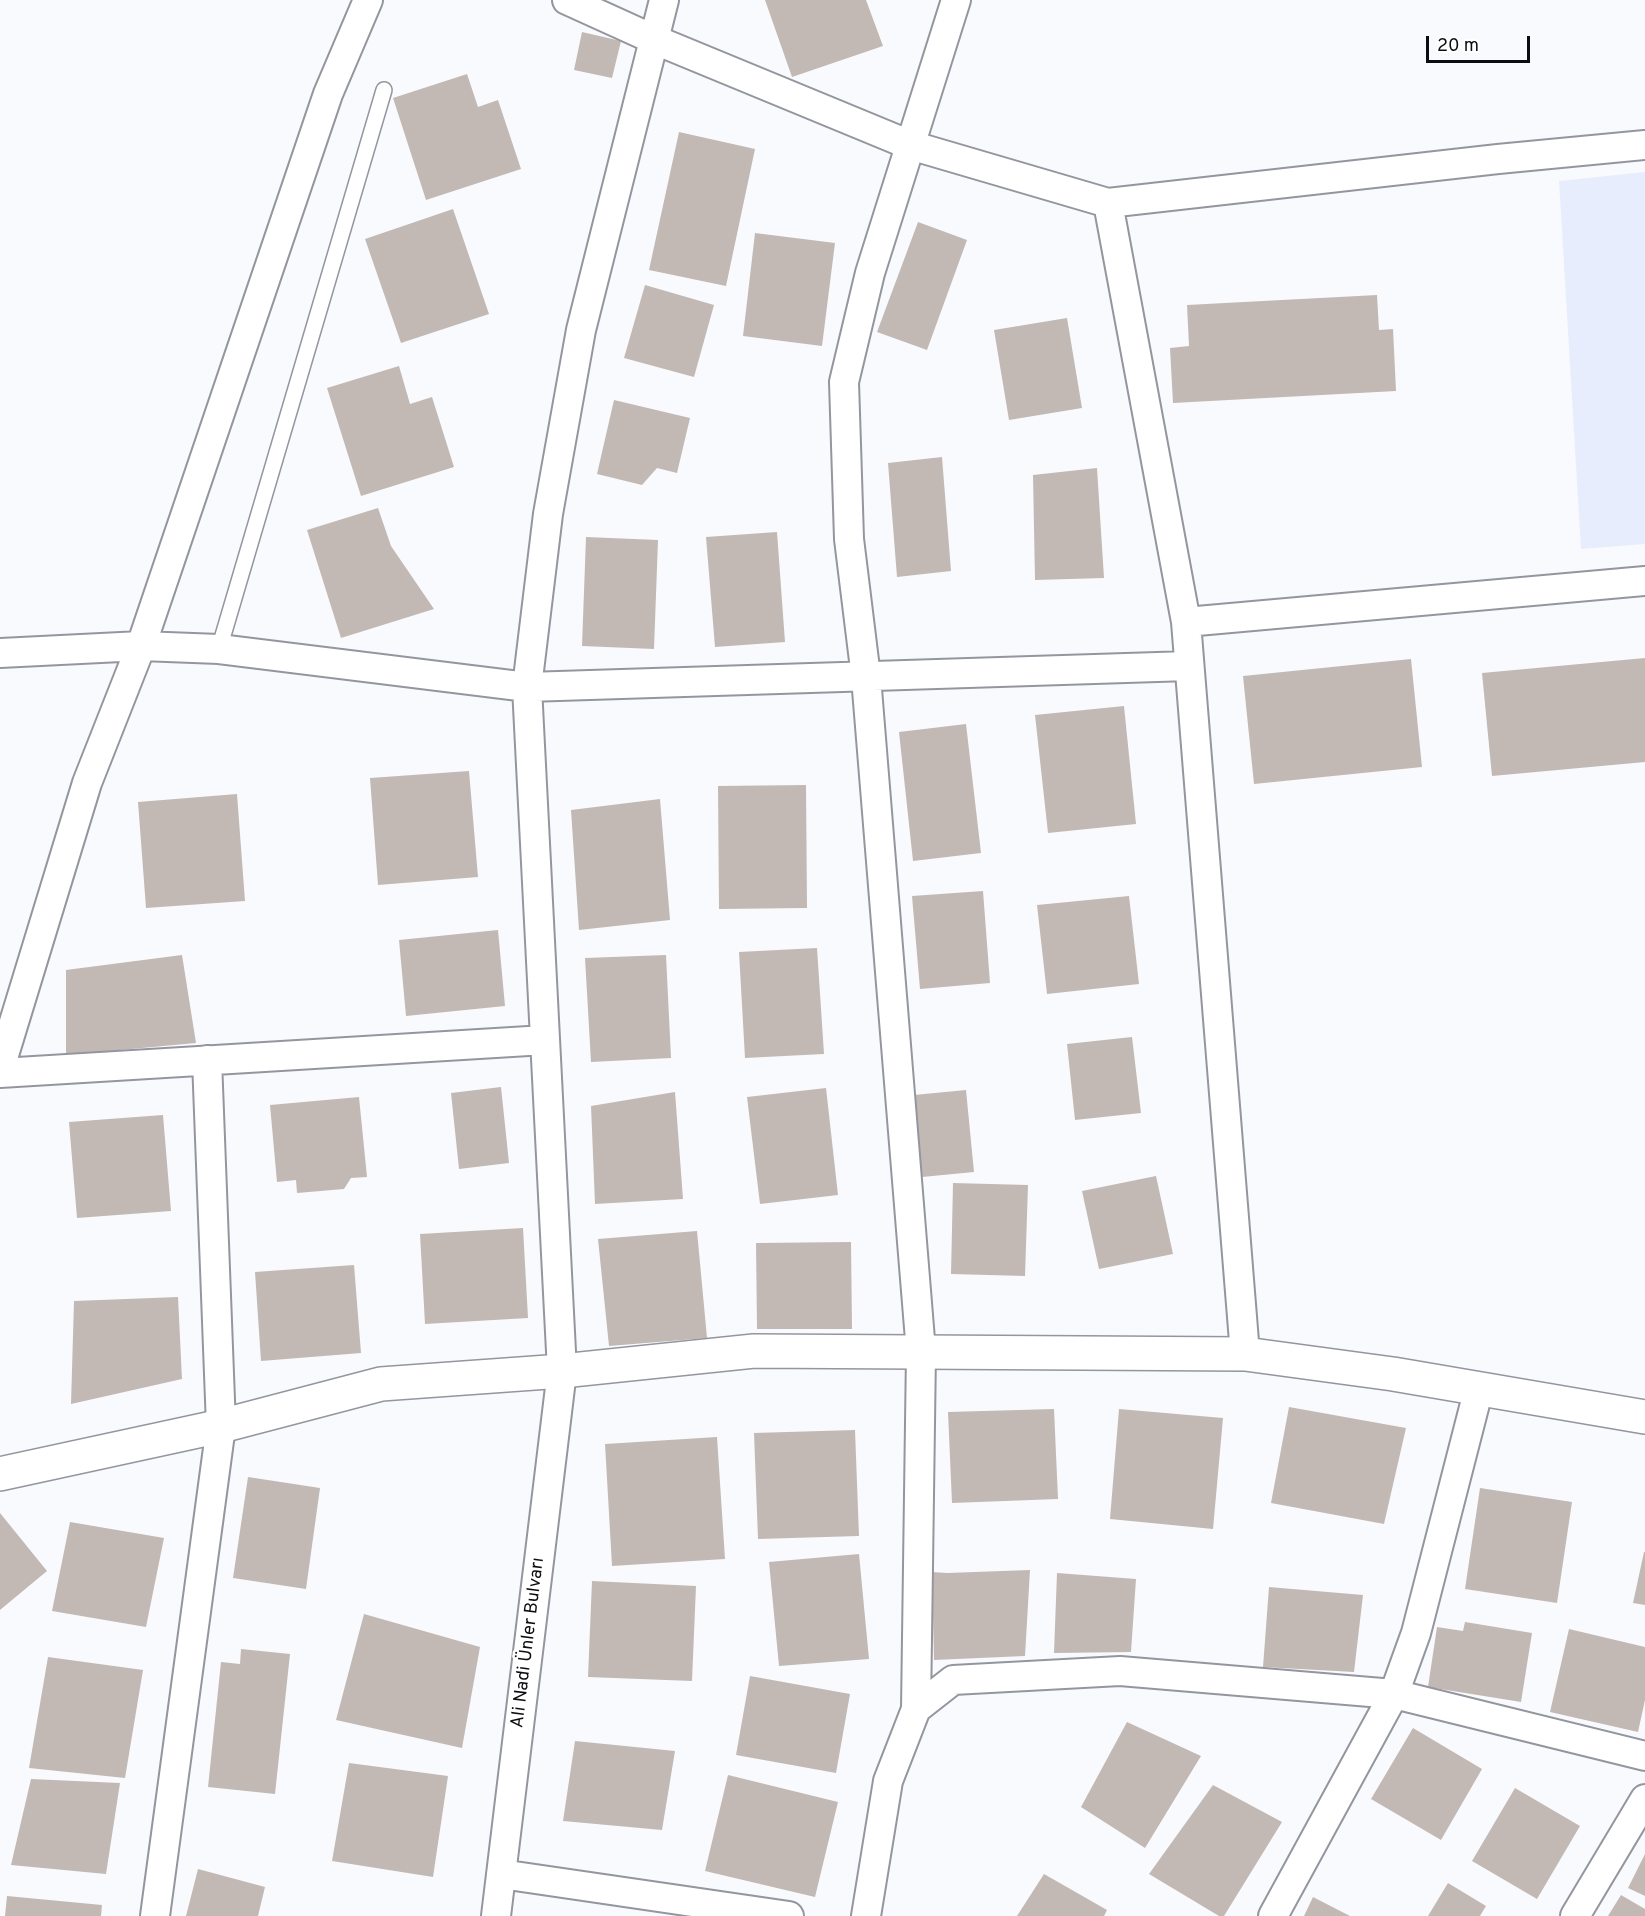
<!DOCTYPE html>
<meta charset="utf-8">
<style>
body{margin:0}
#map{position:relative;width:1645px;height:1916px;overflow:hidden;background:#f9fafe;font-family:Overpass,sans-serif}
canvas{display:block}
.scale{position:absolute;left:1426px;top:36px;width:104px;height:27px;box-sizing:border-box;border:3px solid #0c0d10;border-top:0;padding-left:8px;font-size:18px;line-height:21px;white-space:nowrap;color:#0c0d10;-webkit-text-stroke:4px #fff;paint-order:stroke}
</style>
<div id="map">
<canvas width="1645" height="1916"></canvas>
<div class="scale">20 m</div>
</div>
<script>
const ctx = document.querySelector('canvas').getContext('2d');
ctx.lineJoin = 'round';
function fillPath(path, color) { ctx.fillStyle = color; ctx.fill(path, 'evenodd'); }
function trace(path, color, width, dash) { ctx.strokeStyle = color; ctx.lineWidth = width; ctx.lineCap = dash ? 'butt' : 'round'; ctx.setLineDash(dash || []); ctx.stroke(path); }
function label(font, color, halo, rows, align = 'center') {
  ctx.font = font + ' Overpass,sans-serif'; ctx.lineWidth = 5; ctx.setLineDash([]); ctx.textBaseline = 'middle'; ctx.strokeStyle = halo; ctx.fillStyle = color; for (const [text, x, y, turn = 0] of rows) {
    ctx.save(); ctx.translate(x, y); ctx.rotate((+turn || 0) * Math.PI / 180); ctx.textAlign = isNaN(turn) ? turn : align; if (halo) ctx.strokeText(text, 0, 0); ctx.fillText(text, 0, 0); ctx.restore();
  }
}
const built = new Path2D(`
 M1645,172V544L1581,549L1559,181Z`);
const building = new Path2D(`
 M765,0H866L883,46L792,77Z
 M582,32L621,41L612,78L574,70Z
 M467,74L478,107L498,100L521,169L426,200L393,98Z
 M679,132L755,149L726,286L649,270Z
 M453,209L489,314L401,343L365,239Z
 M918,222L967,240L927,350L877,332Z
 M755,233L835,243L822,346L743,336Z
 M645,285L714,305L694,377L624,358Z
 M1377,295L1379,330L1393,329L1396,391L1173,403L1170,348L1189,346L1187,305Z
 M1067,318L1082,408L1009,420L994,330Z
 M399,366L410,404L432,397L454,467L361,496L327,388Z
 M614,400L690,418L677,473L657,468L642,485L597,474Z
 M942,457L951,571L897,577L888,463Z
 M1097,468L1104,578L1035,580L1033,475Z
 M378,508L391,546L434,609L341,638L307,530Z
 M777,532L785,642L715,647L706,537Z
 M586,537L658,540L654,649L582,646Z
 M1645,658V762L1492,776L1482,673Z
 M1411,659L1422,767L1254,784L1243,676Z
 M1124,706L1136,824L1048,833L1035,715Z
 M966,724L981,853L913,861L899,732Z
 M469,771L478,877L378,885L370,778Z
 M806,785L807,908L719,909L718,786Z
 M237,794L245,901L146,908L138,802Z
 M660,799L670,920L579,930L571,810Z
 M983,891L990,983L920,989L912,896Z
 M1129,896L1139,984L1047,994L1037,905Z
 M498,930L505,1006L406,1016L399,940Z
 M817,948L824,1054L745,1058L739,952Z
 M182,955L196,1043L66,1055V970Z
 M666,955L671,1058L591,1062L585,958Z
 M1132,1037L1141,1113L1075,1120L1067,1044Z
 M501,1087L509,1163L459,1169L451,1093Z
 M826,1088L838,1195L760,1204L747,1097Z
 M966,1090L974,1172L922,1177L914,1095Z
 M675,1092L683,1199L595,1204L591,1106Z
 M359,1097L367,1177L351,1178L344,1189L297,1193L296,1180L277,1182L270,1105Z
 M163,1115L171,1211L77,1218L69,1122Z
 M1156,1176L1173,1254L1099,1269L1082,1191Z
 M953,1183L1028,1185L1025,1276L951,1274Z
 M523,1228L528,1318L425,1324L420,1234Z
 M697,1231L707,1338L609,1346L598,1239Z
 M851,1242L852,1329H757L756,1243Z
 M354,1265L361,1353L261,1361L255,1272Z
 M178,1297L182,1379L71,1404L74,1301Z
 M1289,1407L1406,1428L1384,1524L1271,1503Z
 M1054,1409L1058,1499L952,1503L948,1412Z
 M1119,1409L1223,1418L1213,1529L1110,1519Z
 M855,1430L859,1536L758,1539L754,1433Z
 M717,1437L725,1559L612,1566L605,1444Z
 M248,1477L320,1488L306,1589L233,1578Z
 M1480,1488L1572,1502L1557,1603L1465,1589Z
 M0,1513L47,1571L0,1610Z
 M70,1522L164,1538L146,1627L52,1611Z
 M1644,1552H1645V1605L1633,1603Z
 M859,1554L869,1659L779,1666L769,1562Z
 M1030,1570L1025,1656L934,1660L932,1572L947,1573Z
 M1057,1573L1136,1579L1131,1652L1054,1653Z
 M592,1581L696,1586L692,1681L588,1677Z
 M1269,1587L1363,1595L1354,1672L1263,1667Z
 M364,1614L480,1647L462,1748L336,1720Z
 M1465,1622L1532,1633L1521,1702L1428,1687L1437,1627L1463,1631Z
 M1569,1629L1645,1647V1700L1638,1732L1550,1712Z
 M241,1649L290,1654L275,1794L208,1787L221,1662L240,1664Z
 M48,1657L143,1670L125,1778L29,1768Z
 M750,1676L850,1694L836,1773L736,1755Z
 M1127,1722L1201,1756L1145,1848L1081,1807Z
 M1413,1728L1482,1769L1441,1840L1371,1799Z
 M575,1741L675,1751L662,1830L563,1821Z
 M349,1763L448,1776L433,1877L332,1861Z
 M728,1775L838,1802L815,1897L705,1871Z
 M31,1779L120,1783L106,1874L11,1865Z
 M1213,1785L1282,1822L1224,1916H1219L1149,1874Z
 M1515,1788L1580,1826L1537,1899L1472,1861Z
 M1645,1854V1896L1628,1888Z
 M198,1869L265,1887L258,1916H186Z
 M1044,1874L1107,1910L1104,1916H1017Z
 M1448,1883L1486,1906L1480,1916H1428Z
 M1621,1895L1645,1909V1916H1608Z
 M7,1896L102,1905L101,1916H5Z
 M1313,1897L1350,1916H1304Z`);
const lane = new Path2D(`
 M219,649L384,90`);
const street = new Path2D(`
 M567,0L653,39L910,145L1108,203L1498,159L1645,145
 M1108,203L1186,622
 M0,653L141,646L219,649L527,687L1189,666
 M0,1068L87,783L141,646L328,94L368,0
 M0,1073L545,1040
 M1245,1354L1186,622L1645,581
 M916,1709L921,1352L866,677L849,539L844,382L870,273L956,0
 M501,1874L789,1916
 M155,1916L221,1426L207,1060
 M496,1916L562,1371L527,687L548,514L581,330L664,0
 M866,1916L888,1781L916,1709L953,1680L1120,1671L1394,1694L1645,1756
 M1273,1916L1394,1694L1416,1633L1479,1388
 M1575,1916L1645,1799`);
const secondary = new Path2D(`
 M0,1474L221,1426L381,1384L562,1371L754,1351L1245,1354L1393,1374L1645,1417`);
const streetNames = [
 ["Ali Nadi Ünler Bulvarı",529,1643,-83]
];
fillPath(built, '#e8edfd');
fillPath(building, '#c2b9b4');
trace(lane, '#94969f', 18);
trace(street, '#94969f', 32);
trace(secondary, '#94969f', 36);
trace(lane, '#fff', 15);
trace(street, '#fff', 28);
trace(secondary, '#fff', 33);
label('18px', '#0c0d10', '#fff', streetNames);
</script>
